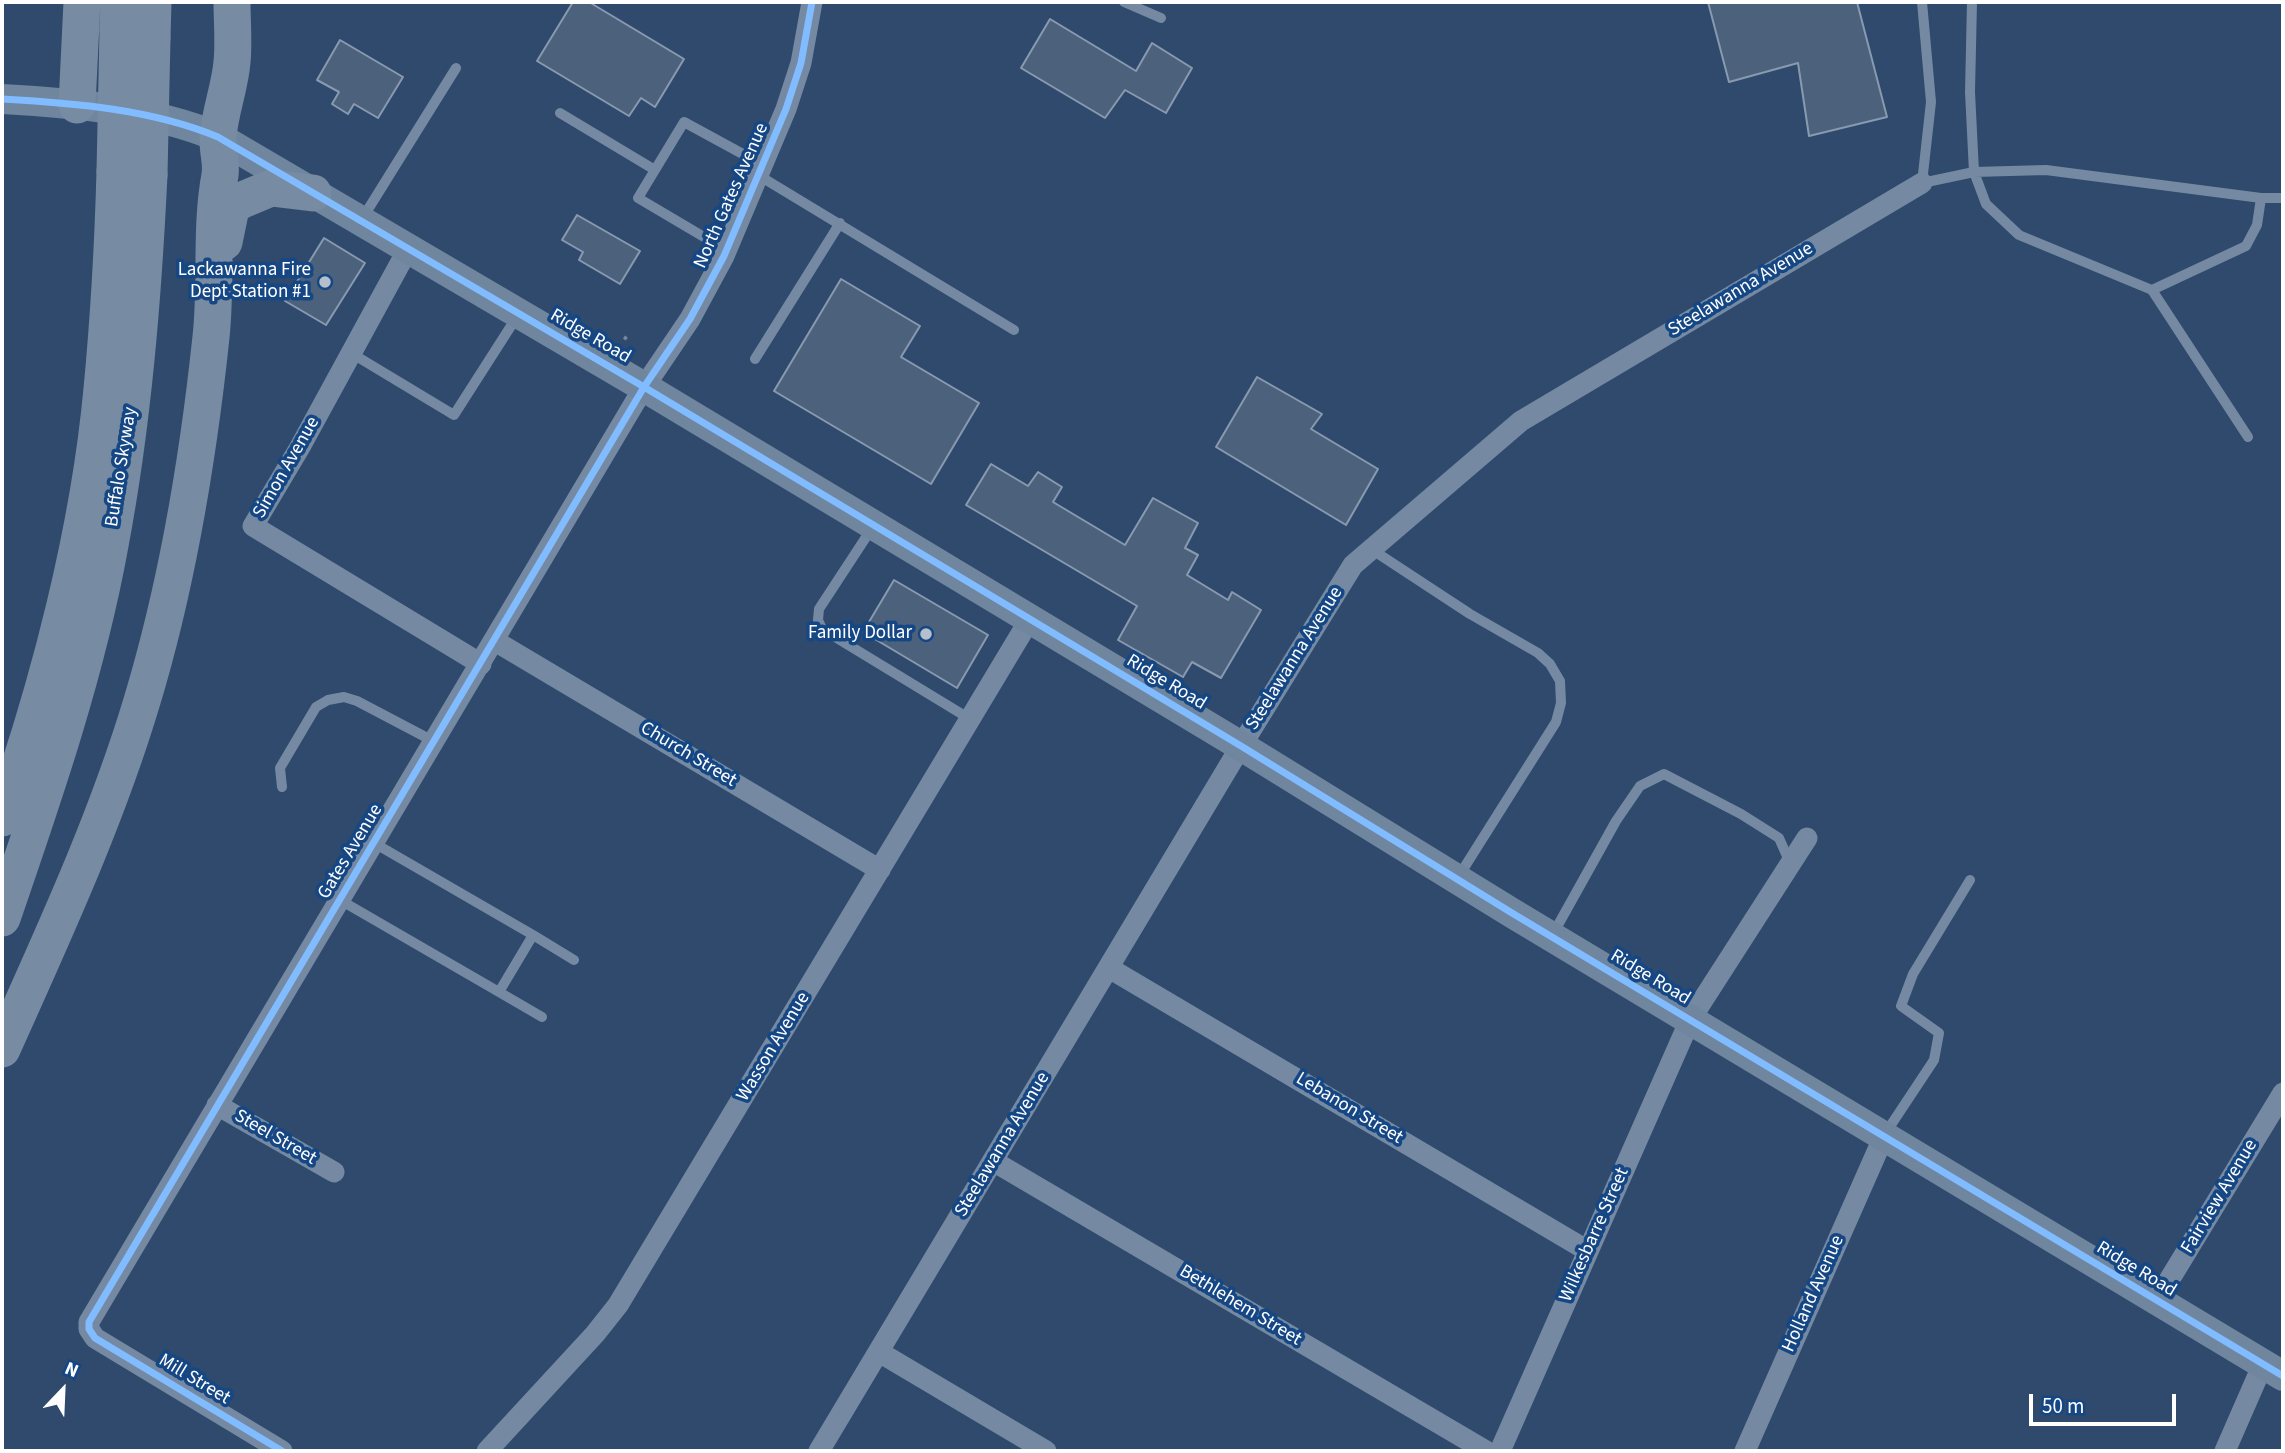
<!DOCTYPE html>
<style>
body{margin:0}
#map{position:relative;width:2285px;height:1453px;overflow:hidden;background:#2f4a6c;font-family:"Source Sans 3",sans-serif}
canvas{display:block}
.frame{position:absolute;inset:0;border:4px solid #fff;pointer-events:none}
.north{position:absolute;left:28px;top:1355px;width:70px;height:70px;-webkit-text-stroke:5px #164785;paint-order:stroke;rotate:23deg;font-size:19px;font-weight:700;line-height:28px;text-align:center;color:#fff}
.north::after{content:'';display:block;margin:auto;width:24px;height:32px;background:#fff;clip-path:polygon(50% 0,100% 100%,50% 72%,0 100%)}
.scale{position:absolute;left:2029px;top:1394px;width:147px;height:32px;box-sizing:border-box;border:4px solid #fff;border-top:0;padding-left:9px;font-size:21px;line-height:24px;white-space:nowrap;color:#fff;-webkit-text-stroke:5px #164785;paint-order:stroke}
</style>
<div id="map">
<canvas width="2285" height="1453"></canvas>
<div class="frame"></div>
<div class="north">N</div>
<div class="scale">50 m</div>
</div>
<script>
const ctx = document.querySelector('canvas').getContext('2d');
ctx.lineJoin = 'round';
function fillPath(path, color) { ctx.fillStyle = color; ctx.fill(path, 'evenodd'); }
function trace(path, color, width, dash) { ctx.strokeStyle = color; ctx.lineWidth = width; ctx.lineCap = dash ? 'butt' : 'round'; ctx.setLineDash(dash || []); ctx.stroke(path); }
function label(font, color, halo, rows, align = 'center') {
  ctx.font = font + ' "Source Sans 3",sans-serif'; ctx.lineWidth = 7; ctx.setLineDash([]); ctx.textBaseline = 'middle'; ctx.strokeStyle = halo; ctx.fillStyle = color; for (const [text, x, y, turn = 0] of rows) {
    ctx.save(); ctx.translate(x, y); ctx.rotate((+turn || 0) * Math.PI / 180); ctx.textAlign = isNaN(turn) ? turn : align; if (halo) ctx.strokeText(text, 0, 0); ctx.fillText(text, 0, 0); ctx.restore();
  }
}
const building = new Path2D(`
 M573,2H589L684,59L655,107L641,98L629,116L537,61Z
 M1708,2H1857L1887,117L1809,136L1798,63L1729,82Z
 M1050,19L1136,71L1152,43L1192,68L1166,113L1125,90L1105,118L1021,68Z
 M340,40L403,77L378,118L354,104L348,114L332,104L339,92L317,80Z
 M577,215L640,251L620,284L579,260L583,252L562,240Z
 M324,238L365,263L326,325L285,301Z
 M841,279L920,326L901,357L979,403L931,484L774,391Z
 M1257,377L1322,414L1311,429L1378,469L1346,525L1216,447Z
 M991,464L1028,486L1038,472L1062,487L1053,502L1125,545L1153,498L1198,523L1185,548L1198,555L1187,575L1228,600L1232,592L1261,610L1221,678L1192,662L1183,677L1118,640L1137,606L966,505Z
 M894,580L988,635L957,688L863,632Z`);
const path = new Path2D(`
 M624,337L628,340`);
const service = new Path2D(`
 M1124,2L1161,18
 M1922,2L1931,102L1922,183L1974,172L1986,204L2019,235L2152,290L2248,437
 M1972,2L1970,92L1974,172L2046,170L2261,198H2283
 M560,113L655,170
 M758,175L1014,330
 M362,219L456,68
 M726,250L638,198L684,122L763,165
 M2152,290L2246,246L2257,225L2261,198
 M351,353L454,415L518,315
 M755,359L840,223
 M872,528L819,609L818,620L822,629L970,719
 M1371,549L1470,614L1538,653L1550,664L1560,681L1561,703L1556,722L1457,879
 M282,787L280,768L316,707L328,700L344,697L357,701L435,742
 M340,900L499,992L533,935L374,843
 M1553,934L1616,821L1640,786L1664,774L1741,814L1779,838L1790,863
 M533,935L574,960
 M499,992L542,1017
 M1885,1134L1934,1060L1939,1033L1901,1006L1913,974L1970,880`);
const minor = new Path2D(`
 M408,249L300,447L253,526L481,664
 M495,641L880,870
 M1109,968L1588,1251
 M217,1105L334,1172
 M993,1161L1486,1451
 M2157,1300L2283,1093
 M879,1352L1046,1451
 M282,1451L95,1338L89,1329V1322L644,387L690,319L724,256L786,109L801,63L812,2
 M487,1451L595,1334L618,1305L1030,619
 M819,1451L1241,746L1353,565L1521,421L1922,183
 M1500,1451L1690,1020L1807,838
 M1745,1451L1884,1136
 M2225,1451L2263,1364`);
const secondary = new Path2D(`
 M2,99C73,103 151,109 218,137L644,387L1241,746L1512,913L2283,1376`);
const motorway = new Path2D(`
 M118,30L119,2
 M152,38L153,2
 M77,105L82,2
 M224,242L231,208L240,201L271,188L313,193
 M2,818C49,684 89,530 102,389C109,316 113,244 115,171
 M2,918C44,796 87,672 110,545C133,423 143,299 149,175
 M2,1049C53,935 106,821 142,701C178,582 198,460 211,337C217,283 210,228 220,175C222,162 217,149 218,137C220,111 230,87 232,62C234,42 232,21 232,2`);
const motorwayBridge = new Path2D(`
 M115,171L118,30
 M149,175L152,38`);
const cycleway = new Path2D(`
 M2,99C73,103 151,109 218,137L644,387L1241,746L1512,913L2283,1376
 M282,1451L95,1338L89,1329V1322L644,387L690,319L724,256L786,109L801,63L812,2`);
const markers = [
 [325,282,7,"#b6c0cc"],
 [926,634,7,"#b6c0cc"]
];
const streetNames = [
 ["North Gates Avenue",732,196,-66],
 ["Steelawanna Avenue",1741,290,-31],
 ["Ridge Road",590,337,30],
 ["Buffalo Skyway",122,467,-81],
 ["Simon Avenue",287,468,-60],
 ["Steelawanna Avenue",1295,659,-58],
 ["Ridge Road",1166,683,31],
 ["Church Street",688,755,31],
 ["Gates Avenue",351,852,-59],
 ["Ridge Road",1650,978,31],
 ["Wasson Avenue",774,1047,-59],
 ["Lebanon Street",1349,1109,31],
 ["Steel Street",275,1138,30],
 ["Steelawanna Avenue",1003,1145,-59],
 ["Fairview Avenue",2220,1197,-59],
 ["Wilkesbarre Street",1595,1235,-66],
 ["Ridge Road",2136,1270,31],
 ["Holland Avenue",1814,1294,-66],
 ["Bethlehem Street",1240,1306,31],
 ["Mill Street",194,1380,31]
];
const poiNames = [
 ["Lackawanna Fire",311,271],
 ["Dept Station #1",311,293],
 ["Family Dollar",912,634]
];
fillPath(building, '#4c627c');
trace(building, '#899ab0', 2);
trace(path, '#758aa2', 3.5, [3.5, 5]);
trace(service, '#758aa2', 10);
trace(minor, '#758aa2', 21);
trace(secondary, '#70859e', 30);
trace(motorway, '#778ba2', 37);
trace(motorwayBridge, '#778ba2', 37);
trace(cycleway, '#80bcff', 7);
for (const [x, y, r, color] of markers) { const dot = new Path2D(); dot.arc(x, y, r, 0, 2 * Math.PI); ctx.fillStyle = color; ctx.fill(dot); trace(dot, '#164785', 2.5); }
label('19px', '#fff', '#164785', streetNames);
label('19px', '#fff', '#164785', poiNames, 'right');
</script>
